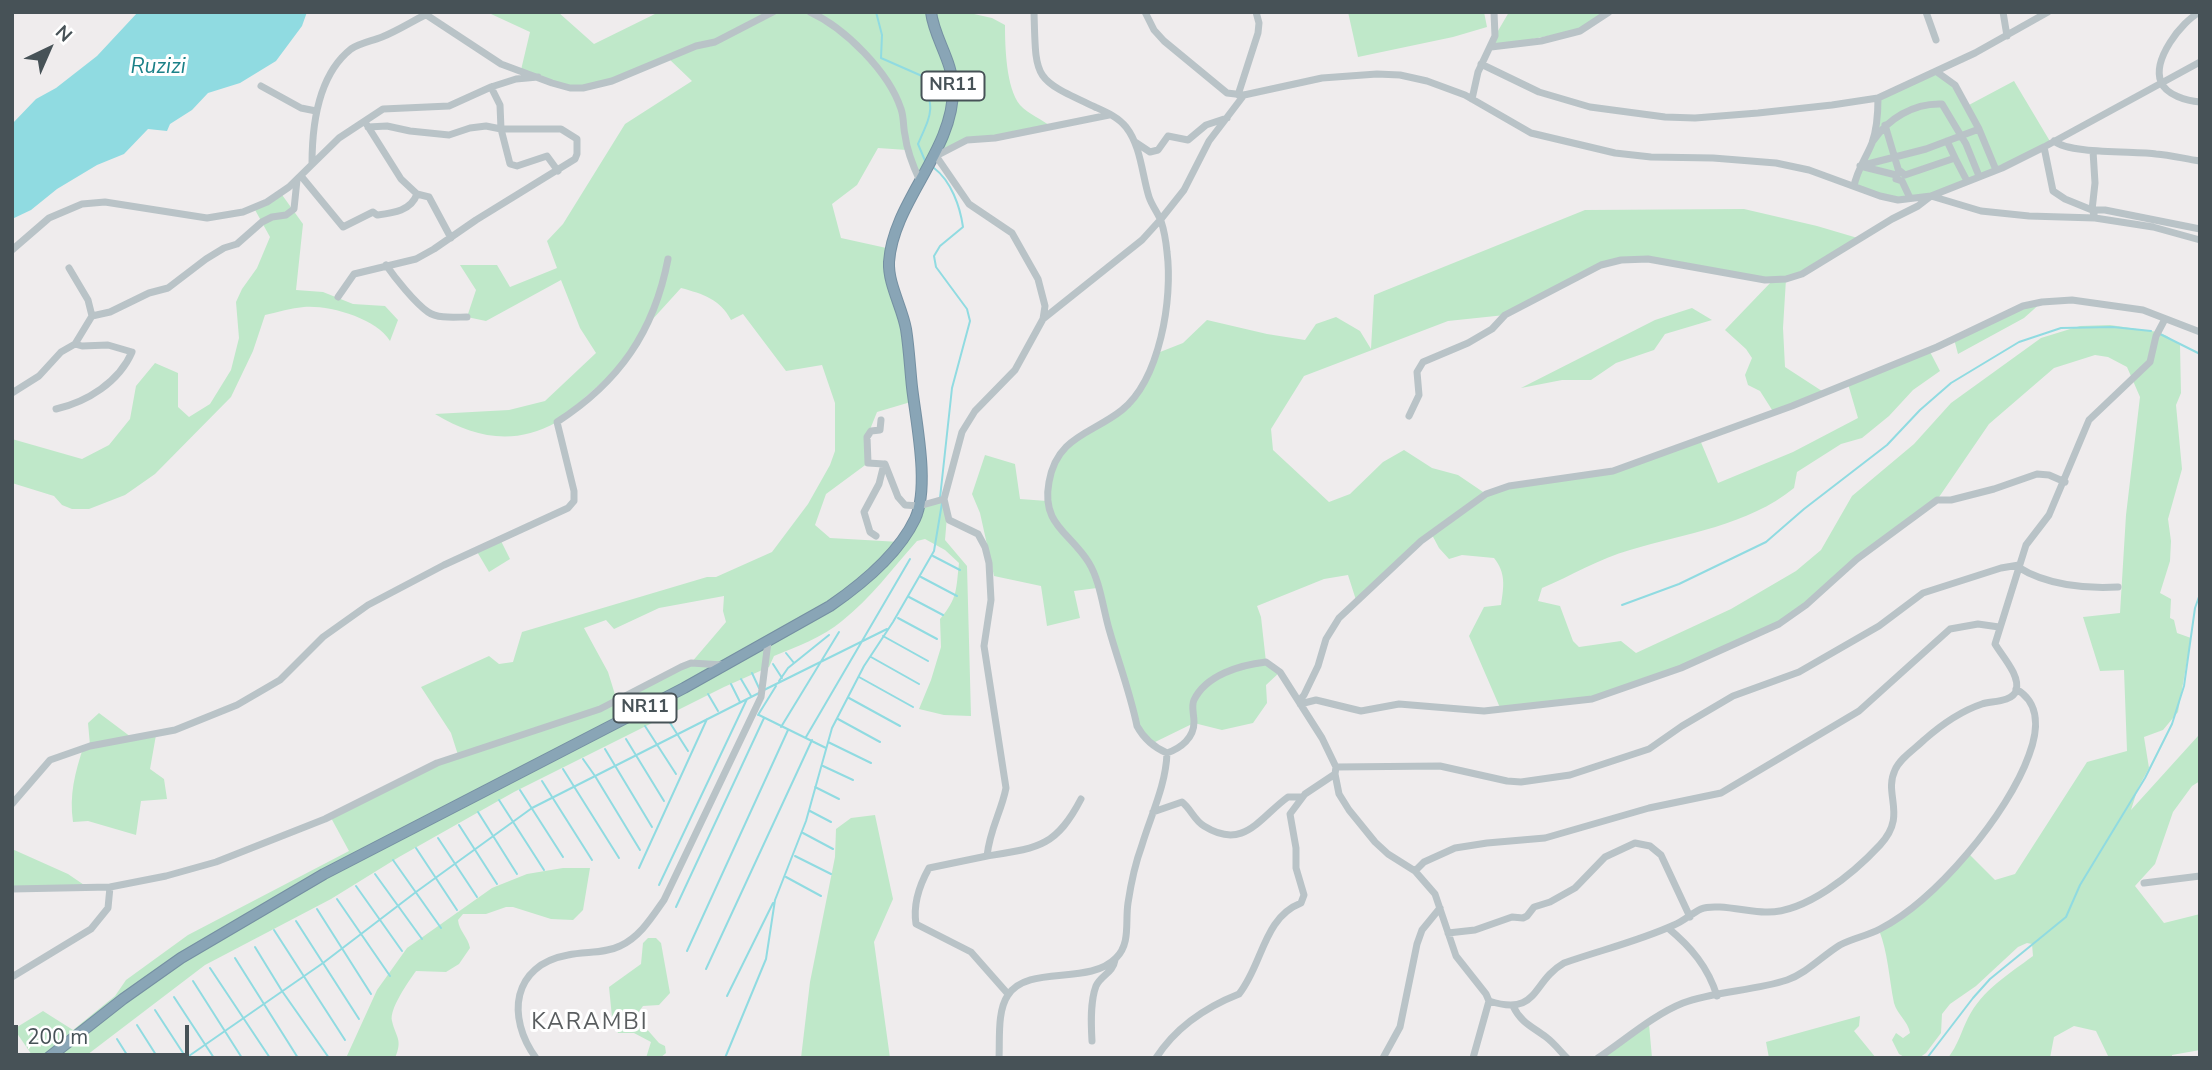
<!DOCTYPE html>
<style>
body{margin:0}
#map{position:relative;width:2212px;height:1070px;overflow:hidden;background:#efeced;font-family:"Nunito Sans",sans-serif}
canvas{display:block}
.frame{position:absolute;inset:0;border:14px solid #475257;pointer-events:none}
.north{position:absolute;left:14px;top:14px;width:70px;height:70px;-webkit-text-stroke:5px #fff;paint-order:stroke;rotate:44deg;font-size:19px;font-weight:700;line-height:28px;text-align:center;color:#475257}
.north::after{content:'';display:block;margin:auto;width:24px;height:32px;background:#475257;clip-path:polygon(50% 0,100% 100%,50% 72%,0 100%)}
.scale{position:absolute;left:14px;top:1025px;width:175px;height:32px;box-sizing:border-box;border:4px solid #475257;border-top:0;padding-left:9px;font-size:21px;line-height:24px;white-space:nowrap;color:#475257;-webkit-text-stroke:5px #fff;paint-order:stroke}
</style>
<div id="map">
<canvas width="2212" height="1070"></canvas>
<div class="frame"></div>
<div class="north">N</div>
<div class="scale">200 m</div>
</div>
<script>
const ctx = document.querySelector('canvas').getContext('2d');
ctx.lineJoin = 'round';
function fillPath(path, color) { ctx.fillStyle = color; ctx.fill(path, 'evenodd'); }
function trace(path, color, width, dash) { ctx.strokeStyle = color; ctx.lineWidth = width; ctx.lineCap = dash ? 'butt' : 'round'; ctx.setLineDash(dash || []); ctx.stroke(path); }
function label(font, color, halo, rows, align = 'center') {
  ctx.font = font + ' "Nunito Sans",sans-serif'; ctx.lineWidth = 6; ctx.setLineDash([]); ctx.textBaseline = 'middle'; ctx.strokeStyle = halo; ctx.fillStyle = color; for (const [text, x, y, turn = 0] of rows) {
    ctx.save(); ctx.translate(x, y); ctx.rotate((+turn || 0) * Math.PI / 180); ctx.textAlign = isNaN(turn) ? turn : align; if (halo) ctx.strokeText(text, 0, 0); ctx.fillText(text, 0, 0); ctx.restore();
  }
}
const green = new Path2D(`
 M495,12H558L594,44L659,12H965L992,18L1005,25C1005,46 1006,88 1020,105C1028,114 1043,120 1052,127L967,140L938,155L920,181L907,150L878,148L857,185L832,204L841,238L891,249L889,264L904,321L914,401L877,412L867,437L868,463L826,494L815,525L830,538L900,542L919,506L944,499L947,516L945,540L967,566L971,716L944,715L919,709L931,680L941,647L940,619C958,598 956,589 959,563L945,550L925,539L917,541C892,569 871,598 842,621C823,637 796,647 774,656L769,667L724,687L514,792L399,857L331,899L205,965L83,1058H34L14,1029L43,1011L73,1030L115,996L126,980L188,935L349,851L330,816L458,755L451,733L421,687L489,656L499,664L513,662L522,632L707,577H716L772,552L808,504L830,465L835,451V403L822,365L786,371L743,314L731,320C720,299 703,294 681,288L651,321L624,363L557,422C514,446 475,438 435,414L509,410L545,401L596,353L580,328L561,280L486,321L467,317L476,290L460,265H497L510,287L557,268L547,241L563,224L625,124L692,81L668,58L612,81L570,88L521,70L530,32L491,14ZM724,596L723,611L726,622L691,663L617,701L608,672L584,628L606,620L614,629L659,608Z
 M1348,12H1484L1487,27L1453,37L1358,57Z
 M1509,12H1609L1584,29L1491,47L1495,36Z
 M1937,72L1950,80L1967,106L2014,81L2051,143L1931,196L1898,201L1854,188L1869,150L1878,98Z
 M280,192L303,224L296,290L323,292L353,304L385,306L398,320L390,341C376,318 329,305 304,307C291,308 278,312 265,315L253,351L231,397L155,474L125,495L89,509H72L62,505L54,496L12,483V439L82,459L109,445L130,419L136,386L155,363L178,373V407L189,417L210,404L231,370L239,338L236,302L242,289L257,268L270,237L254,208Z
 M1744,209L1817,226L1861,239L1786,279L1783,328L1785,367L1825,393L1774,413L1760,391L1748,385L1745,375L1752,358L1746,349L1725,330L1773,280L1648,259L1601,265L1505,315L1448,321L1304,376L1271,429L1273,450L1329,502L1350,494L1383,462L1404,450L1432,468L1458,475L1486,494L1509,486L1600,474L1700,440L1718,483L1793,452L1858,418L1848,384L1929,350L1940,371L1913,390L1889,416L1862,438L1841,444L1797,472L1794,488C1747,526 1686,533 1630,550C1600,558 1571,576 1542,588L1538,601L1560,606L1573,641L1579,647L1621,641L1636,653L1731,609L1796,571L1821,550L1852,496L1914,444L1951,403L2041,338L2080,326L2110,325L2158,332L2167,336L2180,345L2181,393L2176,405L2182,469L2168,519L2171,541L2170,561L2160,593L2171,599L2170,618L2174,620L2177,633L2191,638L2178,712L2163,730L2144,737L2149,768L2138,788L2131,810L2198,736L2200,729V781L2192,786L2173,812L2155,864L2135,886L2164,923L2200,914V1050L2172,1055V1058H2109L2096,1031L2074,1026L2054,1037L2050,1058H1948C1958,1045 1961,1032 1968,1018C1982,990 2009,974 2033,956L2032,944L2027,943L2018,947L1976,986L1950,1004L1942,1014L1941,1033L1926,1053L1919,1058H1906L1899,1054L1892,1040L1896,1033L1903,1038L1910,1033C1908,1021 1897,1014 1894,1003C1889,978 1888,953 1879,930L1894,920L1969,854L1995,880L2015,874L2087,762L2127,751L2124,670L2100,671L2083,617L2120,613L2126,515L2140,397L2127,367L2108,357L2095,355L2054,368L1989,424L1937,500L1857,559L1790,617L1681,668L1592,699L1501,710L1469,636L1484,607L1501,605C1504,586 1506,573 1494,558L1462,555L1449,559L1439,548L1431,533L1356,600L1348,575L1324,579L1257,606L1261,617L1266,662L1280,672L1266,685L1267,703L1253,723L1222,730L1194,723L1151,744L1142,735L1097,588L1074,591L1080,618L1047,626L1041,586L994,576L980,513L972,494L985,455L1015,464L1020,499L1047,501C1053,436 1089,438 1130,402C1140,393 1149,366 1155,354L1183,343L1207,320L1267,334L1305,340L1316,324L1336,317L1360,331L1371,349L1374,295L1585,210Z
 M2042,302L2024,318L1958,354L1954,339L2000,316Z
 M1692,308L1712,320L1665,334L1654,350L1616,363L1591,380H1562L1521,388L1655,320Z
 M500,539L510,559L489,572L476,550Z
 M99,713L131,737L156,735L150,769L164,779L167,799L141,801L136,835L88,821L73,822C69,795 75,773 83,748L90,745L88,723Z
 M875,815L893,899L874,942L890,1058H801L810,982L835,857L836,829L851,818Z
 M12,849L68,874L90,889H12Z
 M563,868H590L583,910L573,920L551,919L513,907H506L486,914H463L458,920C459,931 468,937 470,948L459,964L446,972L416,971C409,981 389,1009 392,1021C396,1038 403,1039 395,1058H346L377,990L407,948L492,888L527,874Z
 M648,938H656L661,943L670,993L659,1005L643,1006L633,1020L645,1027L659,1043L665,1046L666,1053L660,1058H646L651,1042L634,1033H618L612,1017L609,987L641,964L643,943Z
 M1860,1016L1859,1026L1854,1031L1876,1058H1769L1766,1042Z
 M1649,1024L1652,1058H1598Z`);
const water = new Path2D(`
 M138,12H307L302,26L276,61L240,83L208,93L192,110L170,124L167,131L148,129L124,154L97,165L57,189L31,210L12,219V124L36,99L56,88L97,56Z`);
const stream = new Path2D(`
 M876,12L882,35L881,58L922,76C935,110 932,112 918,144L926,163
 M934,168C951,181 960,206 963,227L940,246L934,256L936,267L967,309L970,321L952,388L940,498
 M2160,334L2200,354
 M933,556L960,570
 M921,577L957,596
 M909,597L943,615
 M1622,605L1679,584L1766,542L1804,509L1887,445L1920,410L1951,383L2019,342L2061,328L2113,327L2151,331
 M898,618L937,639
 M883,636L928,661
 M786,653L794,663
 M871,657L919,684
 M773,664L782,678
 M752,673L759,688
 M859,677L913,707
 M741,679L751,696
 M779,681L788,668L829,635
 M731,684L740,702
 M764,690L887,629
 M708,694L718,711
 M849,698L900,726
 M665,715L688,751
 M758,715L776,686
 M759,715L826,748
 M838,719L880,742
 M645,726L676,774
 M781,727L839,632
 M806,737L910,559
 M626,739L664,801
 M828,742L871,763
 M605,749L652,827
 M583,759L595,776L640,850
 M823,766L853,780
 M563,769L619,858
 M542,781L592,860
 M815,787L839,799
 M520,790L563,857
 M499,800L544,870
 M810,811L831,822
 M478,812L517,874
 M459,825L497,884
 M803,833L833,849
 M438,838L477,897
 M416,848L457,910
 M795,856L831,874
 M393,860L441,928
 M639,868L707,719
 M375,874L422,939
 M786,877L821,896
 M659,885L747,699
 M356,886L402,951
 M337,899L390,976
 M676,907L764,718
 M317,909L371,994
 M296,921L359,1019
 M274,930L345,1040
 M255,947L282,991L329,1058
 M687,951L788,730
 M235,958L298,1058
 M210,968L270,1058
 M706,969L812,740
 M193,981L242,1058
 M727,996L773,903
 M174,997L214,1058
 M155,1010L185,1056
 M137,1025L158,1058
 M117,1039L129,1058
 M99,1056L100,1058
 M186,1058L323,963L416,892L532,808L759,693
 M725,1058L766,959L775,900L806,821L832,728L864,666L893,622L934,551L942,503
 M1927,1058L1973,998L1990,979L2066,917L2080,885L2145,778L2172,724L2184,686L2195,608L2200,594`);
const minor = new Path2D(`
 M422,12L501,64L552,83L570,88H583L612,81L696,46L715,42L773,12
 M810,12C845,28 889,72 901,109C904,117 903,127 905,135C907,152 913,166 920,181
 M1034,12C1036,81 1033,78 1095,107C1106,112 1118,117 1126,127C1141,146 1142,175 1149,197C1152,206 1158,213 1161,221C1164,230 1166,242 1167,252C1173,299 1160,379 1122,410C1092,434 1057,436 1049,482C1041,525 1070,532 1089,563C1100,581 1103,608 1109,629C1118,661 1130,692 1137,726C1144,739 1153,747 1167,753C1181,748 1194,738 1194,722C1194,714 1191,706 1194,700C1206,675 1240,665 1266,662L1280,672L1322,738L1336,767L1335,774L1339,794L1349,810L1375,842L1388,854L1415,871L1435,894L1456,956L1486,994L1489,1001L1473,1058
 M1145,12L1154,30L1164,41L1227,93L1244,95L1322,78L1377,74L1400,75L1427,81L1465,95L1531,133L1615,153L1651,157L1713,158L1776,163L1809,170L1880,196L1898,200L1931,196L1981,211L2029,216L2095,218L2153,227L2200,240
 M1926,12L1936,40
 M2003,12L2007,36
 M2200,12C2181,22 2152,60 2161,82C2166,95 2187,101 2200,102
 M1491,47L1541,41L1580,31L1609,12
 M1481,64L1539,92L1590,107L1665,117L1695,118L1758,113L1832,105L1878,98L1975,53L2048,12
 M1937,72L1955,85L1979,129
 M261,86L301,108L316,111
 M491,87L500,105L501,129L510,164L517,166L547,156L558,171
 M1238,95L1258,33L1259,23L1256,12
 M1472,99L1478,72L1495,36L1494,12
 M367,125L401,179L417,194L429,197L451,238
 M1885,125L1899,172
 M1873,141C1888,119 1913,103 1942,104L1966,144L1979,176
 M2054,141C2069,154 2135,151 2156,154C2171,155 2185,159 2200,161
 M1135,142L1150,152L1158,150L1168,136L1188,140L1206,125L1227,118
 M2044,147L2053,191L2065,199L2092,210L2094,214
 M2093,151L2095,183L2092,210H2105L2200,229
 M934,153L969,204L1012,233L1038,279L1045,306L1043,319L1015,370L975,411L962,432L944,499L949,520L978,534L985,547L989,563L991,600L984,646L1006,788C1001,813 990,828 987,856L929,868C920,884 913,905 916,924L971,952L1008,994
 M938,155L967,140L995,138L1109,115
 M1955,158L1967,181
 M312,164C312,125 318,75 351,49C360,43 372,41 382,37C397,31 411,22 425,15
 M1860,166L1926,149L1979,129L1996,170
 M1864,167L1896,175
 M301,176L343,227L373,212L377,215C393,213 411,211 417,194
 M1854,186C1857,170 1866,158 1872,143C1877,129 1878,113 1878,98
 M1910,198L1902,181L1896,179L1898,173L1900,171L1905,175L1955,158L1947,141
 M12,250L49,218L82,204L105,202L207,218L243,212L267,202L289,187L339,138L383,109L449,106L491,87L516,79L538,77
 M386,265C395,278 415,303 428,312C438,319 455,317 467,317
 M338,297L354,274L416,259L434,249L476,220L575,159L577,154V139L561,129H501L486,126L470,128L449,135L410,131L387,126L368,127
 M92,316L110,312L149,293L168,288L206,259L224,248L237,244L262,222L272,217L286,215L294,209L297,180
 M1043,319L1142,240L1161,219L1184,190L1209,141L1244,95
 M12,393L39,376L61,352L75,344L92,316L88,300L69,268
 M56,409C87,402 119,382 132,352L108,345L82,346L75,344
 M1409,416L1419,395L1417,372L1423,362L1468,343L1492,329L1505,315L1601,265L1621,260L1648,259L1765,280L1786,279L1802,274L1892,219L1918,206L1931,196L2002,168L2044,147L2200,62
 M885,464L898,497L905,505L919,506L944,499
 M876,536L870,532L864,512L879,484L884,464L868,463L867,437L871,431L880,430L881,420
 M2018,567C2046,585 2086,589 2118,587
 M1299,701L1304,695L1318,666L1326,639L1339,618L1421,541L1486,494L1509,486L1613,471L1792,406L1937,347L2023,306L2042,302L2072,300L2143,310L2200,332
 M1300,704L1316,700L1361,711L1399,704L1484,711L1592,699L1681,668L1779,624L1806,605L1857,559L1937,500H1951L1994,489L2037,474L2049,475L2065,482
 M1336,767L1440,766L1507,781L1521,782L1570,775L1649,749L1682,726L1733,696L1799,672L1879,626L1923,593L2001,568L2019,565
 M12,804L50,760L90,746L175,730L237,705L280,680L323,637L368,605L444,565L568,508L574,501V491L557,422C619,382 654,332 668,259
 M1153,812L1182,802C1191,809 1194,820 1204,826C1244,851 1259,818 1288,797H1302
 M987,856C1038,848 1056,847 1081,799
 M1415,871L1424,862L1455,848L1487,843L1545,838L1649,808L1721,793L1859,711L1950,629L1978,624L1999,627
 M2144,883L2200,876
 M12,889L110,887L166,876L216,862L325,819L437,763L600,709L681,667L691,663L723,665
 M1668,928C1691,947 1708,967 1717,996
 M1448,933L1475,930L1512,917L1523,918L1527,916L1534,907L1550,902L1575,888L1605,857L1635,843L1650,846L1661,855L1690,917
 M12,977L91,929L108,908L110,887
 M1489,1001C1539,1017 1531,982 1564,963C1601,950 1639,941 1674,925C1684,921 1692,913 1701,909C1715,903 1749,912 1765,912C1805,914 1854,873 1880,845C1908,815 1883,795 1895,770C1900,758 1915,749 1924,740C1941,725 1961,711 1982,704C1991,701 2012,702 2016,691C2021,676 2002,656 1995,644L2026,545L2049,515L2089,420L2150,362L2156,336L2165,319
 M1513,1006C1521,1023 1533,1027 1546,1037C1554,1043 1560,1051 1567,1058
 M1092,1041C1091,1024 1090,1002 1096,986C1101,975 1113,973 1115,960
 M536,1058C506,1017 512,965 568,955C585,951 604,954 620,946C640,937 652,917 664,900L761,697L768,642
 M999,1058C1000,1039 997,1011 1008,995C1028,964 1089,986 1116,958C1131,943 1125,922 1128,903C1131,883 1135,864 1142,845C1151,815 1166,785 1167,753
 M1156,1058C1176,1027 1206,1007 1239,994C1263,964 1263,918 1301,903L1304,895L1296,868V848L1290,814L1305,794L1335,774
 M1383,1058L1400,1027L1417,944L1422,930L1440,908
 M1598,1058C1625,1040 1653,1015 1683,1003C1714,991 1754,991 1787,980C1807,973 1822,956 1840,945C1853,938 1867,936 1880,929C1936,900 2008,814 2029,755C2038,731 2041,703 2016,689`);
const highway = new Path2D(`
 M48,1058L123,999L181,958L324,874L684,688L830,606C862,584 898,555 915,519C930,487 916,422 912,387C910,368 909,348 906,329C902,307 888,284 889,262C893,202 954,150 953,89C953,61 934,38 931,12`);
const shields = [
 [953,86,63],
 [645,708,63]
];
const shieldNames = [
 ["NR11",953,86],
 ["NR11",645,708]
];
const waterNames = [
 ["Ruzizi",158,68]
];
const quarterNames = [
 ["KARAMBI",590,1023]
];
fillPath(green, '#bfe8c9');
fillPath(water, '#90dbe1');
trace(stream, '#90dbe1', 2);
trace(highway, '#7590a2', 12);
trace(minor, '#b9c3c7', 7);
trace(highway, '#89a5b6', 10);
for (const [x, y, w] of shields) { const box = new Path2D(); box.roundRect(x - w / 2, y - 14.5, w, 29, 5); ctx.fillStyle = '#fff'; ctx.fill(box); trace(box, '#475257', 2); }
label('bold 18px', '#475257', null, shieldNames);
label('italic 21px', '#1b8188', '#fff', waterNames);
ctx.letterSpacing = '2px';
label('23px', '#5a5e60', '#fff', quarterNames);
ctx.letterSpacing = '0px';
</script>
